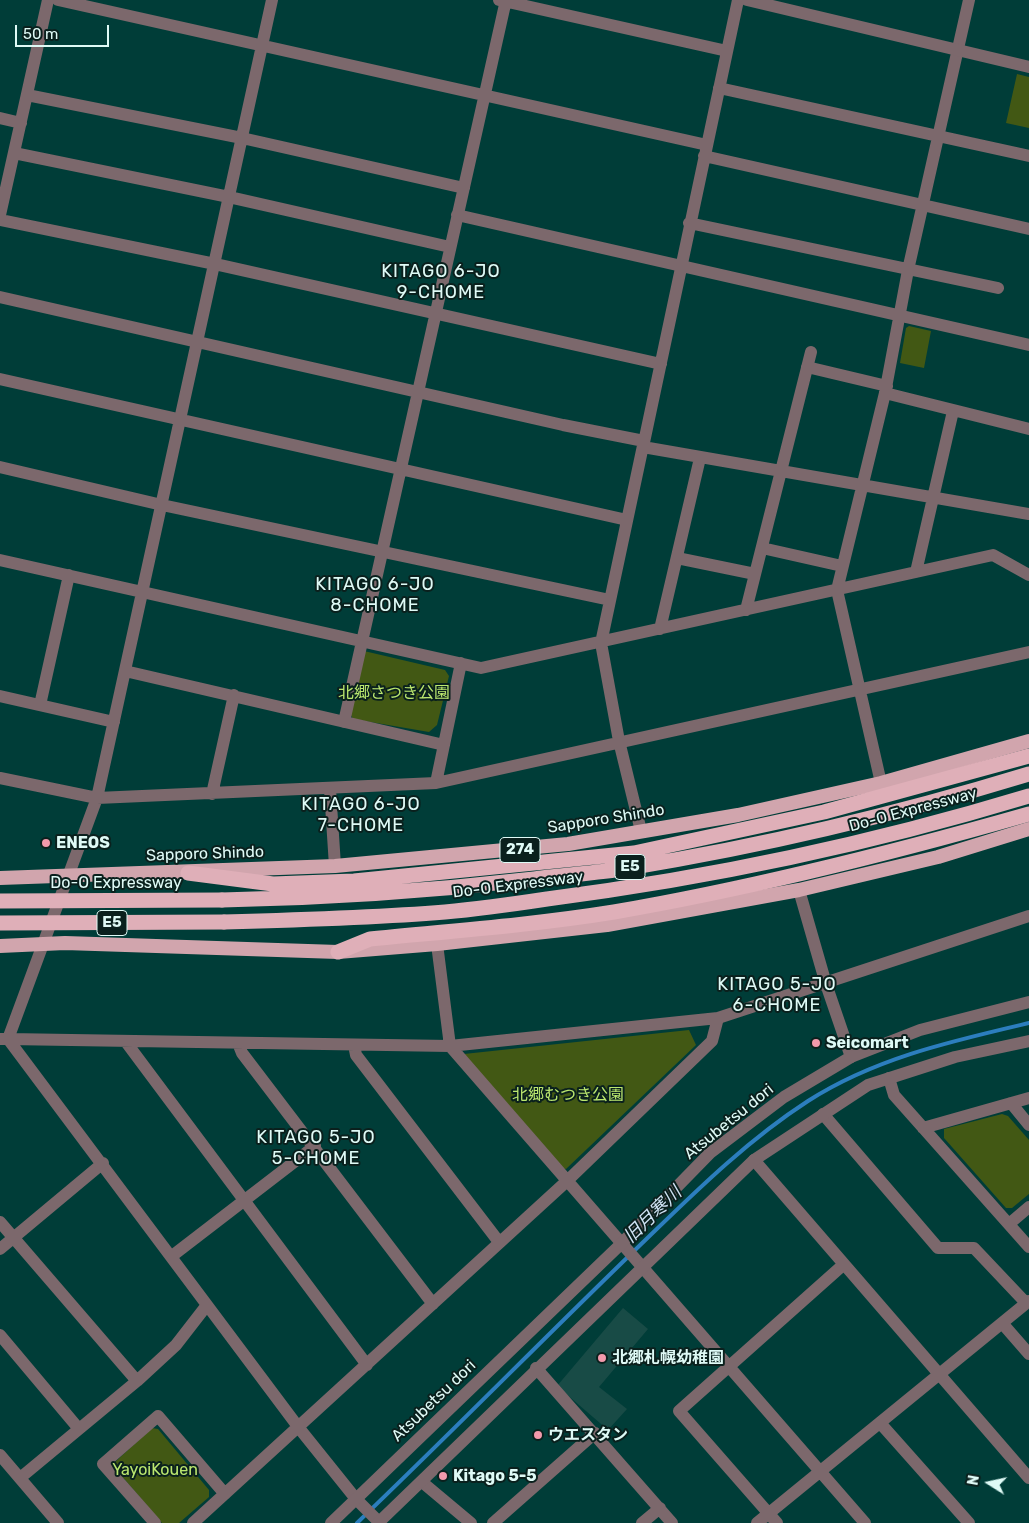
<!DOCTYPE html>
<meta charset="utf-8">
<style>
body{margin:0}
#map{position:relative;width:1029px;height:1523px;overflow:hidden;background:#003d38;font-family:Rubik,sans-serif}
canvas{display:block}
.north{position:absolute;left:964px;top:1458px;width:50px;height:50px;-webkit-text-stroke:4px #0a201d;paint-order:stroke;rotate:280deg;font-size:14px;font-weight:700;line-height:20px;text-align:center;color:#dffaf6}
.north::after{content:'';display:block;margin:auto;width:18px;height:22px;background:#dffaf6;clip-path:polygon(50% 0,100% 100%,50% 72%,0 100%)}
.scale{position:absolute;left:15px;top:25px;width:94px;height:22px;box-sizing:border-box;border:2px solid #dffaf6;border-top:0;padding-left:6px;font-size:15px;line-height:18px;white-space:nowrap;color:#dffaf6;-webkit-text-stroke:4px #0a201d;paint-order:stroke}
</style>
<div id="map">
<canvas width="1029" height="1523"></canvas>
<div class="north">N</div>
<div class="scale">50 m</div>
</div>
<script>
const ctx = document.querySelector('canvas').getContext('2d');
ctx.lineJoin = 'round';
function fillPath(path, color) { ctx.fillStyle = color; ctx.fill(path, 'evenodd'); }
function trace(path, color, width, dash) { ctx.strokeStyle = color; ctx.lineWidth = width; ctx.lineCap = dash ? 'butt' : 'round'; ctx.setLineDash(dash || []); ctx.stroke(path); }
function label(font, color, halo, rows, align = 'center') {
  ctx.font = font + ' Rubik,"Noto Sans JP",sans-serif'; ctx.lineWidth = 4; ctx.setLineDash([]); ctx.textBaseline = 'middle'; ctx.strokeStyle = halo; ctx.fillStyle = color; for (const [text, x, y, turn = 0] of rows) {
    ctx.save(); ctx.translate(x, y); ctx.rotate((+turn || 0) * Math.PI / 180); ctx.textAlign = isNaN(turn) ? turn : align; if (halo) ctx.strokeText(text, 0, 0); ctx.fillText(text, 0, 0); ctx.restore();
  }
}
const built = new Path2D(`
 M623,1308L648,1329L599,1387L627,1409L608,1430L557,1386Z`);
const green = new Path2D(`
 M1017,74L1029,77V128L1006,123Z
 M909,326L931,331L924,368L900,363L906,328Z
 M364,651L445,670L449,676L437,725L429,732L353,719L350,713Z
 M689,1030L696,1045L566,1169L559,1167L464,1054Z
 M1002,1114L1008,1116L1029,1140V1194L1012,1208H1006L944,1138V1129Z
 M152,1428L158,1429L209,1490V1497L179,1523H162L114,1467L115,1462Z`);
const stream = new Path2D(`
 M357,1523C450,1434 540,1342 633,1252C688,1199 743,1143 808,1101C875,1058 952,1041 1029,1023`);
const minor = new Path2D(`
 M58,0L707,145
 M499,0L727,51
 M738,0L643,447L1029,514
 M719,88L1029,156
 M27,95L242,138L464,188
 M0,118L21,123
 M14,153L229,197L450,247
 M704,156L1029,229
 M0,215L48,0
 M457,215L1029,345
 M0,220L215,264L661,364
 M689,223L998,288
 M0,297L563,425L644,441L601,643L619,741L641,831
 M807,367L887,386
 M0,379L627,520
 M885,393L1029,429
 M0,467L162,505L610,600
 M762,548L842,566
 M677,558L755,574
 M0,560L481,668L993,555L1029,575
 M916,572L953,411
 M746,610L811,352
 M660,629L700,458
 M125,671L444,745
 M0,696L114,722
 M40,705L69,575
 M344,722L506,0
 M0,778L97,798L436,783L1029,652
 M436,783L461,663
 M881,783L837,590L885,393L908,270L969,0
 M330,789L335,866
 M212,794L234,695
 M799,890L826,984L851,1057
 M437,944L450,1046L865,1523
 M0,1039H8L97,798L272,0
 M8,1039L450,1046L718,1018L1029,916
 M8,1039L299,1428L356,1499L380,1523
 M126,1042L367,1365
 M238,1043L242,1053L433,1304
 M354,1045L356,1055L499,1242
 M889,1078L894,1095L1029,1247
 M1011,1103L1029,1125
 M823,1114L938,1248H974L1026,1303
 M923,1128L1029,1098
 M754,1160L1029,1478
 M0,1222L137,1381
 M1009,1224L1029,1207
 M0,1249L103,1163
 M172,1256L315,1146
 M1002,1323L1029,1354
 M0,1335L79,1429
 M536,1368L672,1523
 M881,1424L969,1523
 M0,1455L58,1523
 M20,1478L137,1381L176,1345L207,1305
 M422,1482L471,1523
 M155,1523L103,1464L158,1416L225,1494
 M193,1523L567,1181L712,1041L718,1018
 M493,1523L595,1433
 M642,1523L660,1508
 M757,1523L1029,1301
 M777,1523L679,1411L843,1265`);
const tertiary = new Path2D(`
 M747,0L1029,67
 M331,1523L621,1244L710,1153L784,1097L851,1057L920,1030L1029,1002
 M378,1523L754,1160L868,1085L955,1057L1029,1041`);
const trunk = new Path2D(`
 M0,878L335,866L568,844L738,815L881,783L1029,741
 M0,946L65,943L338,952L437,944L607,925L799,890L938,857L1029,829`);
const motorway = new Path2D(`
 M188,873L273,884L354,881L634,853L824,812L1029,756
 M222,900C327,898 430,891 534,879C565,875 597,873 628,868C764,846 898,814 1029,774
 M224,922C298,920 372,918 445,912C479,909 514,904 547,899C711,878 871,844 1029,796
 M338,952L370,939C451,931 533,925 614,912C754,888 892,853 1029,814`);
const motorwayBridge = new Path2D(`
 M0,901L222,900
 M0,923L224,922`);
const markers = [
 [46,843,5,"#f29aac"],
 [816,1043,5,"#f29aac"],
 [602,1358,5,"#f29aac"],
 [538,1435,5,"#f29aac"],
 [443,1476,5,"#f29aac"]
];
const shields = [
 [520,850,40],
 [630,867,30],
 [112,923,30]
];
const shieldNames = [
 ["274",520,850],
 ["E5",630,867],
 ["E5",112,923]
];
const parkNames = [
 ["北郷さつき公園",394,693],
 ["北郷むつき公園",568,1095],
 ["YayoiKouen",155,1470]
];
const streetNames = [
 ["Do-O Expressway",913,810,-15],
 ["Sapporo Shindo",606,819,-9],
 ["Sapporo Shindo",205,854,-2],
 ["Do-O Expressway",116,883],
 ["Do-O Expressway",518,885,-7],
 ["Atsubetsu dori",729,1122,-39],
 ["Atsubetsu dori",434,1401,-44]
];
const poiNames = [
 ["ENEOS",56,843],
 ["Seicomart",826,1043],
 ["北郷札幌幼稚園",612,1358],
 ["ウエスタン",548,1435],
 ["Kitago 5-5",453,1476]
];
const neighbourhoodNames = [
 ["KITAGO 6-JO",441,272],
 ["9-CHOME",441,293],
 ["KITAGO 6-JO",375,585],
 ["8-CHOME",375,606],
 ["KITAGO 6-JO",361,805],
 ["7-CHOME",361,826],
 ["KITAGO 5-JO",777,985],
 ["6-CHOME",777,1006],
 ["KITAGO 5-JO",316,1138],
 ["5-CHOME",316,1159]
];
const waterNames = [
 ["旧月寒川",653,1215,-44]
];
fillPath(built, '#184b46');
fillPath(green, '#425814');
trace(stream, '#2c7ebe', 4);
trace(minor, '#7c686c', 12);
trace(tertiary, '#7c686c', 12);
trace(trunk, '#d1a5ad', 14);
trace(motorway, '#dfafb8', 15);
trace(motorwayBridge, '#dfafb8', 15);
for (const [x, y, r, color] of markers) { const dot = new Path2D(); dot.arc(x, y, r, 0, 2 * Math.PI); ctx.fillStyle = color; ctx.fill(dot); trace(dot, '#0a201d', 2); }
for (const [x, y, w] of shields) { const box = new Path2D(); box.roundRect(x - w / 2, y - 12.5, w, 25, 4); ctx.fillStyle = '#0a201d'; ctx.fill(box); trace(box, '#dffaf6', 1); }
label('bold 15px', '#dffaf6', null, shieldNames);
label('16px', '#bbe76f', '#0a201d', parkNames);
label('16px', '#dffaf6', '#0a201d', streetNames);
label('bold 16px', '#dffaf6', '#0a201d', poiNames, 'left');
ctx.letterSpacing = '1px';
label('18px', '#dffaf6', '#0a201d', neighbourhoodNames);
ctx.letterSpacing = '0px';
label('italic 18px', '#d1e4f5', '#0a201d', waterNames);
</script>
